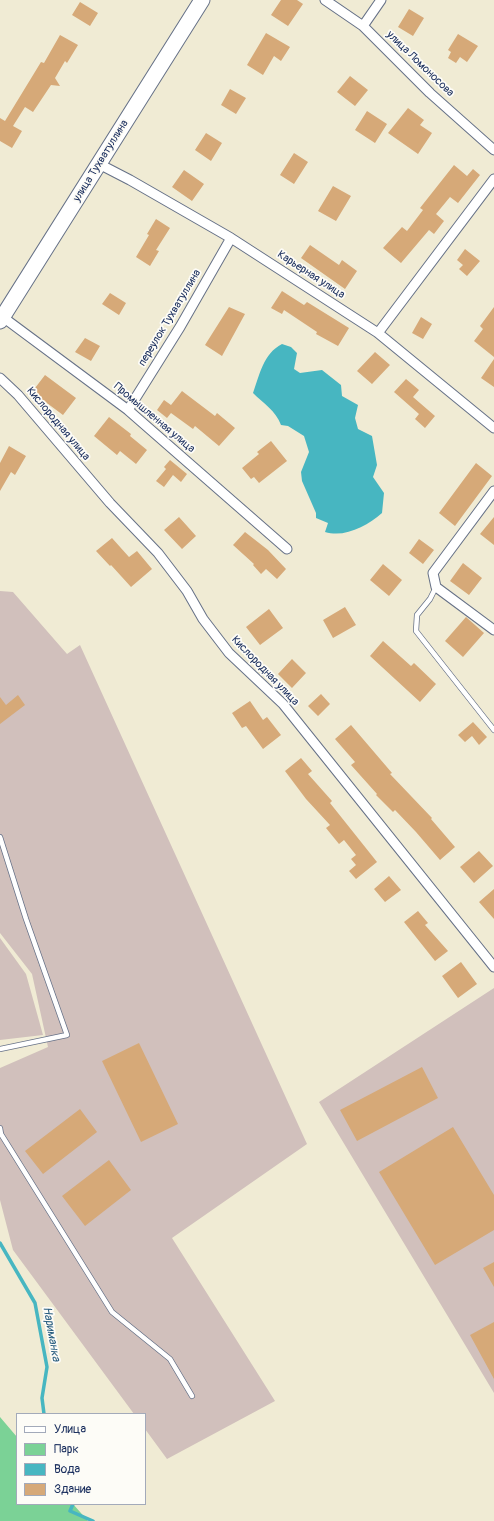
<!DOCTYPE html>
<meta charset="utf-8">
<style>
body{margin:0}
#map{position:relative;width:494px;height:1521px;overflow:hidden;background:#f0ebd4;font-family:Pangolin,sans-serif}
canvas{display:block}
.legend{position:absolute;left:16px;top:1413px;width:130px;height:92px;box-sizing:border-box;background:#fdfcf7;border:1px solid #a3aaba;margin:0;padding:5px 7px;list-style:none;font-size:12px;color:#1b2f5e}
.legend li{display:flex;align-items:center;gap:8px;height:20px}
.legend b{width:20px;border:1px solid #a3aaba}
</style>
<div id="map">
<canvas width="494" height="1521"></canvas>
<ul class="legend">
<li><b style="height:5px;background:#fff"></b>Улица</li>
<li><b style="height:11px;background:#7bd296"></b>Парк</li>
<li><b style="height:11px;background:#47b6c1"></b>Вода</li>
<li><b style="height:11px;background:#d6a978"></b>Здание</li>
</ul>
</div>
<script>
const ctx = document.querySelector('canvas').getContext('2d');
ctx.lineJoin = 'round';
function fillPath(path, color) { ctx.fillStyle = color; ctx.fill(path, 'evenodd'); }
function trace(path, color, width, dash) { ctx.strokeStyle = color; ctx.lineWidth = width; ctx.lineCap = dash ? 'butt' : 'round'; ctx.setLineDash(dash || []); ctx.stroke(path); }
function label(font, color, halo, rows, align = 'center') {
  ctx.font = font + ' Pangolin,sans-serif'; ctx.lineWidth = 3.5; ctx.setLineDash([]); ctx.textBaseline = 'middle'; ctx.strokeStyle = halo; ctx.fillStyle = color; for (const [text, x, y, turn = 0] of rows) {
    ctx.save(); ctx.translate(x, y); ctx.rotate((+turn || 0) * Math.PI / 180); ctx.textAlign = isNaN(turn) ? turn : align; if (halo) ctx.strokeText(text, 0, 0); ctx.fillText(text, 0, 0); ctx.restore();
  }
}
const industrial = new Path2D(`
 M0,591L13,592L67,654L80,645L307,1144L172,1238L275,1401L167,1459L145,1429V1414H134L13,1250L0,1200V1068L48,1047L32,974L0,933Z
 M0,938L26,974L43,1035L0,1040Z
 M494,988V1393L319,1102Z`);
const green = new Path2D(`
 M0,1417L17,1437V1504H73L88,1521H0Z`);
const water = new Path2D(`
 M282,344L291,347L297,353L294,369L300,373L322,370L341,385L342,396L358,405L355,418L358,429L372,436L377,465L373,477L384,493L382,513C367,526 345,538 325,532L328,523L316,518V513L302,481L301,472L309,452L304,436L288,426L281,425C276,411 263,403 253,393C260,374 263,354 282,344Z`);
const stream = new Path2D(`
 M0,1243L35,1303L47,1367L42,1398L44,1414
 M73,1504L70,1511L93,1521`);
const building = new Path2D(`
 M281,0H297L303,4L288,26L271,15Z
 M80,2L98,13L90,26L72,15Z
 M409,9L424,18L413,36L398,27Z
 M266,33L290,47L281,61L274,56L263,75L247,65Z
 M458,34L478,46L467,62L460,57L456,63L448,58L451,52L448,50Z
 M60,35L78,45L67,63L65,61L55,78L60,86L51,85L33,112L25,107L13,126L22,131L12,148L0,141V118L5,121L41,62L44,63Z
 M350,76L368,90L355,106L337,92Z
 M230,89L246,98L236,114L221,105Z
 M408,108L424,120L420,125L432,133L418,154L388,133Z
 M367,111L387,124L375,143L355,130Z
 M206,133L222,143L211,161L195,150Z
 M294,153L308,162L294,184L280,175Z
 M454,165L467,176L473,169L480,175L458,203L450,197L436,214L444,221L434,234L429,230L401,263L383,248L402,227L407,231L423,210L420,208Z
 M184,170L204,184L192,201L172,187Z
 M333,186L351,196L336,221L318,211Z
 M156,219L170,228L156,250L159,251L150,266L136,257L149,235L147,234Z
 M310,245L339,265L342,260L357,271L345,289L301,258Z
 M465,249L480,261L467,276L459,269L463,265L457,260Z
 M282,291L304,305L307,302L349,328L338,346L316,334L317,332L284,310L282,314L271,308Z
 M110,293L126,303L119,315L102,304Z
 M229,307L245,314L222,356L205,345Z
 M494,307V357L474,341L483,329L480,326Z
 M421,317L432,324L423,339L412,333Z
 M85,338L100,346L91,361L75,352Z
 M375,352L390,365L372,384L357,371Z
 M494,359V387L481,378Z
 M45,375L76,398L63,415L32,392Z
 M406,379L419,390L413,397L435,416L425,428L415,419L419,414L394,392Z
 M182,391L215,416L217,413L235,428L219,446L195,426L193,429L171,413L167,418L157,410L164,400L171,405Z
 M109,417L131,434L130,436L147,450L136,464L120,451L117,455L94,436Z
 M271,441L287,461L259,483L254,477L251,479L242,468L259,454L257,452Z
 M9,446L26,456L15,475L11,472L0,491V463Z
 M170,460L187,474L181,482L173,475L164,487L156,481L166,469L164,467Z
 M476,463L492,476L455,526L439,513Z
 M179,517L196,536L182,549L164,530Z
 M494,517V545L480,534Z
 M245,532L268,550L286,569L277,579L266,569L261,574L253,565L254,564L233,545Z
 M112,538L129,557L137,551L152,569L131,587L111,565L110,566L96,551Z
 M419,539L434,550L423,564L409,553Z
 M463,563L482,578L469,595L450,581Z
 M383,564L402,580L389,596L370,580Z
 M345,607L356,625L333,638L323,620Z
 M269,609L283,628L260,645L246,627Z
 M466,617L484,633L463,657L445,641Z
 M383,641L411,666L414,663L436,684L420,702L370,656Z
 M292,659L306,673L292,688L278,674Z
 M321,694L330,704L318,716L308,706Z
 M18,695L25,705L0,724V697L6,705Z
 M250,701L263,720L267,717L281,735L263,749L246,726L242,728L232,713Z
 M473,722L487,737L479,745L472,736L465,742L458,735Z
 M351,725L392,773L390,774L432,818L431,819L455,847L440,860L416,832L395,810L393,812L376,795L377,794L351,765L355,762L335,739Z
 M301,758L312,771L308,774L332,801L330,803L377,862L356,879L349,871L356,865L351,859L356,855L344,840L339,844L326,828L330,825L306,799L285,771Z
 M479,851L493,866L474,883L460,867Z
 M389,876L401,890L385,902L374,889Z
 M494,889V919L479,902Z
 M418,911L428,923L425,925L448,951L435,961L404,922Z
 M461,962L477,984L458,998L442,976Z
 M139,1043L178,1124L141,1142L102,1061Z
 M422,1067L438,1098L357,1141L340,1110Z
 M80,1109L97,1132L43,1174L25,1151Z
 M453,1127L494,1195V1230L435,1265L379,1172Z
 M109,1160L131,1190L85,1226L62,1196Z
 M494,1262V1287L483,1268Z
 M494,1322V1379L470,1335Z`);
const service = new Path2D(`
 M436,587L430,599L417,615L416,631L494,730
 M0,837L26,919L67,1035L0,1049
 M0,1128L1,1134L112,1312L170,1359L192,1396`);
const minor = new Path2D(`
 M325,0L363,26L430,93L494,150
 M363,26L381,0
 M99,164L130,180L231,238L378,333L494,428
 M0,315L128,410L287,549
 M378,333L494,179
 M0,378L18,395L110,503L158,553L187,591L203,619L229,653L283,704L494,967
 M128,410L180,327L231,238
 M494,491L433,573L436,587L494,630`);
const primary = new Path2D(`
 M0,321L202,0`);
const streetNames = [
 ["улица Ломоносова",420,64,44],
 ["улица Тухватуллина",101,161,-58],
 ["Карьерная улица",311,275,33],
 ["переулок Тухватуллина",170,318,-59],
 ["Промышленная улица",154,418,40],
 ["Кислородная улица",58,424,50],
 ["Кислородная улица",265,671,46]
];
const waterNames = [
 ["Нариманка",51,1334,80]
];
fillPath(industrial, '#d1c0bc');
fillPath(green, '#7bd296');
fillPath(water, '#47b6c1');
trace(stream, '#47b6c1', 3.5);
fillPath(building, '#d6a978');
trace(service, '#667187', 6);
trace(minor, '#667187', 11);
trace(primary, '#667187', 17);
trace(service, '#fff', 4.5);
trace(minor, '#fff', 9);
trace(primary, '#fff', 15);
label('11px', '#1b2f5e', '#fdfcf7', streetNames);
label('italic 12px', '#2a5e81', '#fdfcf7', waterNames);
</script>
